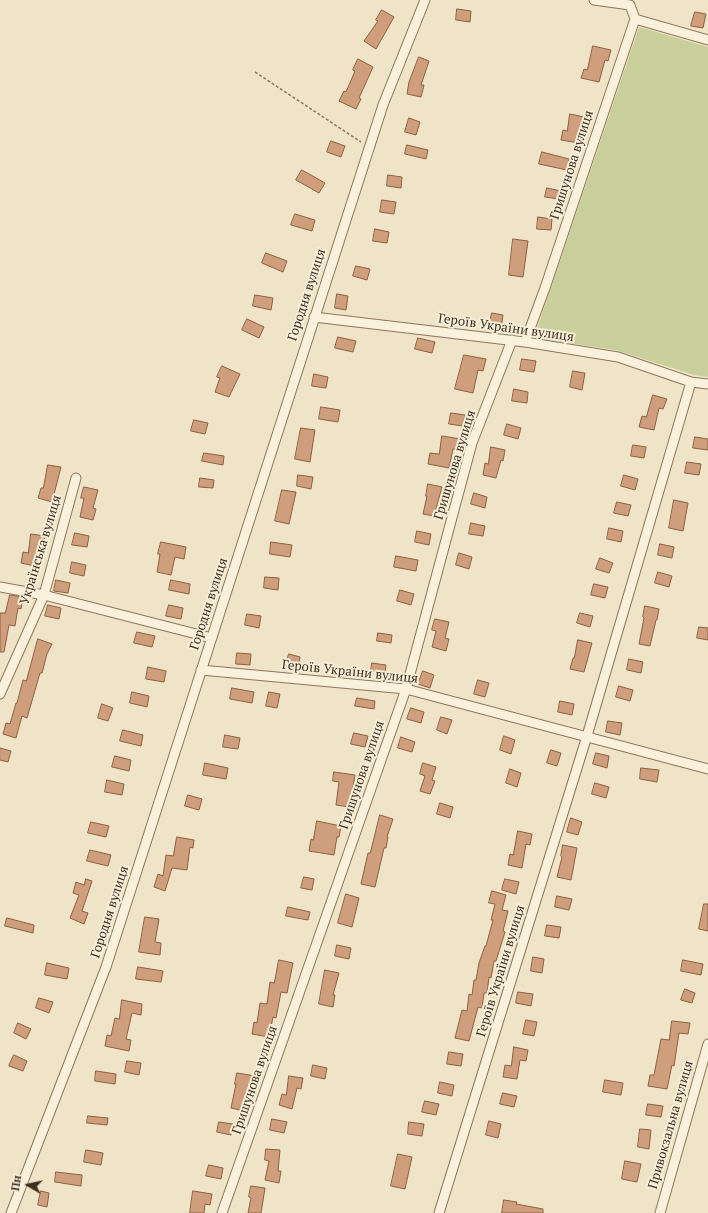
<!DOCTYPE html>
<meta charset="utf-8">
<style>
body{margin:0}
#map{position:relative;width:708px;height:1213px;overflow:hidden;background:#f0e4c8;font-family:"PT Serif",serif}
canvas{display:block}
.north{position:absolute;left:8px;top:1165px;width:40px;height:40px;-webkit-text-stroke:3px #f7eed8;paint-order:stroke;rotate:279deg;font-size:11px;font-weight:700;line-height:16px;text-align:center;color:#3d2e20}
.north::after{content:'';display:block;margin:auto;width:14px;height:18px;background:#3d2e20;clip-path:polygon(50% 0,100% 100%,50% 72%,0 100%)}
</style>
<div id="map">
<canvas width="708" height="1213"></canvas>
<div class="north">Пн</div>
</div>
<script>
const ctx = document.querySelector('canvas').getContext('2d');
ctx.lineJoin = 'round';
function fillPath(path, color) { ctx.fillStyle = color; ctx.fill(path, 'evenodd'); }
function trace(path, color, width, dash) { ctx.strokeStyle = color; ctx.lineWidth = width; ctx.lineCap = dash ? 'butt' : 'round'; ctx.setLineDash(dash || []); ctx.stroke(path); }
function label(font, color, halo, rows, align = 'center') {
  ctx.font = font + ' "PT Serif",serif'; ctx.lineWidth = 4; ctx.setLineDash([]); ctx.textBaseline = 'middle'; ctx.strokeStyle = halo; ctx.fillStyle = color; for (const [text, x, y, turn = 0] of rows) {
    ctx.save(); ctx.translate(x, y); ctx.rotate((+turn || 0) * Math.PI / 180); ctx.textAlign = isNaN(turn) ? turn : align; if (halo) ctx.strokeText(text, 0, 0); ctx.fillText(text, 0, 0); ctx.restore();
  }
}
const green = new Path2D(`
 M639,27L708,47V377L694,375L616,350L534,338Z`);
const building = new Path2D(`
 M457,9L471,11L470,22L456,20Z
 M382,10L394,17L376,49L364,41L378,21L376,20Z
 M695,12L706,14L703,28L691,26Z
 M593,46L611,50L608,61L605,60L599,82L581,78L584,69L587,70Z
 M419,57L429,61L421,85H424L421,97L407,94L409,82Z
 M358,59L373,67L359,98L361,99L356,109L339,101L344,91L346,92L355,71L353,70Z
 M570,114L584,117L579,143L561,140L563,130L567,131Z
 M409,118L420,122L416,135L405,132Z
 M331,141L345,146L341,157L327,152Z
 M407,145L428,150L426,159L405,154Z
 M542,152L569,159L567,170L539,164Z
 M302,170L325,183L319,193L296,180Z
 M388,175L402,177L401,188L387,186Z
 M547,188L561,191L559,199L545,197Z
 M382,200L396,202L394,214L380,212Z
 M295,214L315,220L312,231L291,225Z
 M538,217L552,219L551,230L537,229Z
 M375,229L389,232L387,243L373,241Z
 M513,239L528,241L523,277L509,275Z
 M266,253L287,261L283,272L262,263Z
 M356,266L370,269L367,280L353,276Z
 M337,294L348,296L346,310L335,308Z
 M255,295L273,298L271,310L253,306Z
 M492,313L503,315L501,329L489,327Z
 M247,319L264,327L259,338L242,330Z
 M338,337L356,341L353,352L335,348Z
 M418,338L435,342L432,353L415,349Z
 M464,355L486,359L483,371L478,370L473,393L455,389Z
 M522,359L536,361L534,372L520,370Z
 M222,366L240,374L229,397L215,392L220,378L217,377Z
 M573,371L585,373L582,390L570,387Z
 M314,374L328,377L326,388L312,386Z
 M514,389L528,392L527,403L512,401Z
 M653,395L667,399L663,409L659,408L654,430L639,427L642,416L646,417Z
 M321,407L340,410L338,422L319,419Z
 M451,413L465,415L463,426L449,424Z
 M194,420L208,423L205,434L191,431Z
 M507,424L521,428L518,439L504,435Z
 M301,428L315,430L310,462L295,459Z
 M442,436L461,439L459,450L453,449L449,468L428,464L430,453L439,454Z
 M695,437L708,439V450L693,448Z
 M633,445L646,447L644,458L631,456Z
 M491,447L505,450L503,461L501,460L496,478L483,475L485,463L488,464Z
 M204,453L224,456L223,465L202,461Z
 M687,462L701,464L699,475L685,473Z
 M48,465L61,467L52,502L38,498L41,488H43Z
 M298,475L313,477L311,489L297,486Z
 M624,475L638,479L635,490L621,486Z
 M200,478L214,480L213,488L199,487Z
 M428,484L442,487L434,516L423,514L427,496H426Z
 M84,487L98,490L93,508L96,509L93,520L80,517L84,498H81Z
 M282,490L296,492L289,524L275,521Z
 M474,493L487,497L485,508L471,504Z
 M674,500L688,503L683,531L669,528Z
 M617,502L631,505L628,516L614,513Z
 M471,523L485,526L483,536L469,534Z
 M609,528L623,531L621,542L607,539Z
 M417,531L431,534L429,545L415,542Z
 M75,533L89,536L87,547L72,545Z
 M31,534L45,536L43,548L39,547L35,566L21,563L23,552L28,553Z
 M161,542L186,547L184,559L175,557L171,575L157,572L160,554H158Z
 M271,542L292,545L290,557L270,554Z
 M660,544L674,547L672,558L658,555Z
 M459,553L472,557L469,569L456,565Z
 M396,556L418,560L416,571L394,567Z
 M600,558L613,563L609,573L596,569Z
 M72,562L86,565L84,576L70,573Z
 M658,572L672,576L669,587L655,583Z
 M265,577L279,578L278,590L264,588Z
 M56,580L70,583L68,593L54,591Z
 M171,580L190,584L189,594L169,590Z
 M594,584L608,587L605,598L591,595Z
 M400,590L414,594L411,605L397,601Z
 M10,595L23,597L21,609L18,608L15,626L9,625L4,652H0V613H5Z
 M48,605L61,608L59,619L45,616Z
 M169,605L183,608L181,619L166,616Z
 M645,606L659,609L657,620H656L650,646L639,644L644,618L643,617Z
 M580,613L593,616L590,627L577,623Z
 M247,614L261,616L259,628L245,625Z
 M435,619L449,622L445,638L449,639L446,651L432,647L436,631L432,630Z
 M699,627L708,628V640L697,638Z
 M137,632L155,636L152,647L134,643Z
 M378,633L392,635L391,643L377,641Z
 M38,639L52,644L47,654L42,673H40L27,718L22,716L16,738L3,734L6,723L10,724L16,703H17L23,680L26,681Z
 M578,640L592,643L584,672L570,669L573,658H574Z
 M237,653L251,654L250,665L236,664Z
 M289,654L300,657L297,671L285,668Z
 M629,659L643,662L641,673L627,670Z
 M372,663L386,665L385,673L371,671Z
 M148,667L166,671L164,682L146,679Z
 M423,671L434,675L430,688L418,684Z
 M478,680L489,683L485,697L474,694Z
 M619,686L633,690L630,701L616,697Z
 M232,688L254,692L252,703L230,699Z
 M132,692L149,696L147,707L130,703Z
 M269,692L280,694L277,708L266,706Z
 M357,698L375,701L374,709L355,706Z
 M560,701L574,704L572,715L558,712Z
 M102,704L113,708L108,721L98,718Z
 M411,708L424,712L421,723L407,719Z
 M441,717L452,720L447,734L437,730Z
 M608,721L622,723L620,735L606,732Z
 M123,730L143,735L141,746L120,741Z
 M354,733L368,736L365,747L351,744Z
 M225,735L240,738L238,749L223,747Z
 M504,736L515,740L511,754L500,750Z
 M401,737L415,742L412,752L398,748Z
 M0,748L11,751L8,762L0,760Z
 M551,750L561,753L557,766L547,763Z
 M596,753L609,756L607,768L593,764Z
 M115,756L131,760L129,771L112,767Z
 M205,763L228,768L226,779L203,775Z
 M423,763L436,767L432,780L435,781L430,794L420,791L425,776L420,774Z
 M641,768L659,770L657,782L640,779Z
 M510,769L521,773L517,787L506,783Z
 M334,772L355,775L350,807L336,805L339,782L333,781Z
 M107,780L124,784L122,795L105,792Z
 M595,783L609,787L606,798L592,794Z
 M188,795L202,799L199,810L185,806Z
 M440,803L453,807L450,818L437,814Z
 M380,815L393,819L387,837H388L386,848H384L375,887L361,884L368,853H370Z
 M571,818L582,822L578,835L567,832Z
 M317,821L341,826L339,837H337L334,855L309,851L311,839L313,840Z
 M91,822L109,826L106,837L88,833Z
 M518,831L532,834L530,845L526,844L522,868L508,865L510,854L513,855Z
 M177,837L194,840L193,848L190,847L187,870L172,868L165,891L154,887L158,874L163,876L166,855L173,856Z
 M563,845L577,848L571,880L557,877L562,857L561,856Z
 M90,850L111,855L108,866L87,861Z
 M304,877L314,879L312,890L301,888Z
 M86,879L92,881L82,911L88,913L84,924L70,918L79,895L73,893L76,882L84,885Z
 M505,879L519,882L516,894L502,890Z
 M492,891L506,895L502,910L508,911L503,931L505,932L496,961H494L491,978L489,977L487,993H484L482,1008L478,1007L469,1041L455,1038L462,1010L467,1011L469,994L472,995L474,980H476L479,963L485,946H486L493,920H491L495,904L489,903Z
 M346,894L359,898L352,927L338,923Z
 M557,896L572,899L569,910L555,907Z
 M704,904H708V931L699,929Z
 M288,907L310,912L308,920L286,916Z
 M145,917L159,919L155,942L161,943L160,955L139,952Z
 M7,918L34,925L33,933L5,926Z
 M547,925L561,927L559,938L545,936Z
 M337,945L351,948L349,959L335,956Z
 M533,957L544,959L542,973L531,971Z
 M279,960L293,963L287,993L281,992L276,1018L273,1017L269,1037L252,1034L254,1022L257,1023L260,1003L267,1004L270,982L274,983Z
 M683,960L703,964L701,975L681,971Z
 M47,963L69,968L67,979L45,975Z
 M138,967L163,971L161,982L136,979Z
 M325,970L339,973L333,995H335L333,1007L319,1004Z
 M685,989L695,993L692,1003L681,1000Z
 M518,992L533,994L531,1006L516,1003Z
 M39,998L53,1002L49,1013L36,1008Z
 M122,1000L142,1004L141,1015L132,1013L126,1039L131,1040L129,1051L105,1046L107,1035L111,1036L115,1018L119,1019Z
 M526,1020L537,1022L534,1036L523,1034Z
 M672,1021L690,1023L688,1034L679,1033L674,1066L672,1065L667,1089L648,1086L650,1075H654L661,1039L669,1040Z
 M18,1023L31,1029L26,1039L14,1033Z
 M514,1047L528,1050L526,1061L520,1060L517,1079L503,1077L505,1065L511,1066Z
 M449,1052L463,1054L461,1066L447,1064Z
 M14,1055L27,1061L23,1071L9,1066Z
 M127,1061L141,1063L139,1075L125,1072Z
 M313,1065L327,1068L325,1079L311,1076Z
 M96,1071L116,1074L115,1084L95,1081Z
 M237,1073L256,1076L254,1088L250,1087L245,1111L231,1108L236,1084H235Z
 M289,1076L303,1078L301,1089L297,1088L292,1109L279,1105L282,1094L286,1095Z
 M605,1080L623,1083L621,1095L603,1092Z
 M440,1082L454,1085L452,1096L438,1093Z
 M503,1093L517,1096L514,1107L500,1104Z
 M425,1101L439,1104L436,1115L422,1112Z
 M648,1104L663,1106L661,1117L646,1115Z
 M88,1116L108,1118L107,1125L87,1123Z
 M272,1119L287,1122L284,1133L270,1130Z
 M489,1121L501,1124L498,1138L486,1135Z
 M219,1122L233,1124L231,1135L217,1132Z
 M409,1122L424,1124L422,1136L408,1134Z
 M640,1129L651,1130L649,1149L638,1147Z
 M266,1149L280,1150L278,1171H281L279,1183L265,1180L269,1161L265,1160Z
 M86,1150L103,1153L101,1165L84,1162Z
 M398,1154L412,1157L405,1189L391,1186Z
 M625,1161L641,1164L637,1182L622,1179Z
 M209,1165L223,1168L221,1179L206,1176Z
 M56,1172L82,1175L81,1186L55,1182Z
 M251,1186L265,1188L261,1213H248L251,1198L249,1197Z
 M41,1191L49,1193L47,1207L38,1205Z
 M193,1191L212,1194L210,1205L205,1204L204,1213H190Z
 M504,1200L517,1202L516,1204L543,1209V1213H502Z`);
const path = new Path2D(`
 M255,72L361,142`);
const street = new Path2D(`
 M594,0L630,5L635,19
 M635,19L708,40
 M314,317L525,342L618,357L691,382L708,384
 M525,342L545,288L635,19
 M0,587L44,595L212,638
 M201,670L406,689L708,769
 M0,694L44,595L76,478
 M11,1213L106,967L383,105L425,0
 M222,1213L406,689L472,443L512,340
 M439,1213L587,736L691,382
 M660,1213L708,1044`);
const streetNames = [
 ["Гришунова вулиця",572,165,-72],
 ["Городня вулиця",307,295,-72],
 ["Героїв України вулиця",506,328,8],
 ["Гришунова вулиця",455,465,-73],
 ["Українська вулиця",41,550,-73],
 ["Городня вулиця",209,604,-72],
 ["Героїв України вулиця",350,672,6],
 ["Гришунова вулиця",362,775,-71],
 ["Городня вулиця",110,912,-72],
 ["Героїв України вулиця",501,971,-73],
 ["Гришунова вулиця",255,1080,-71],
 ["Привокзальна вулиця",671,1125,-74]
];
fillPath(green, '#c9cf9b');
fillPath(building, '#cf9f7d');
trace(building, '#8d5f41', 1);
trace(street, '#8d765c', 11);
trace(path, '#8d765c', 1.5, [3, 2]);
trace(street, '#faf1dc', 9);
label('13px', '#3d2e20', '#f7eed8', streetNames);
</script>
